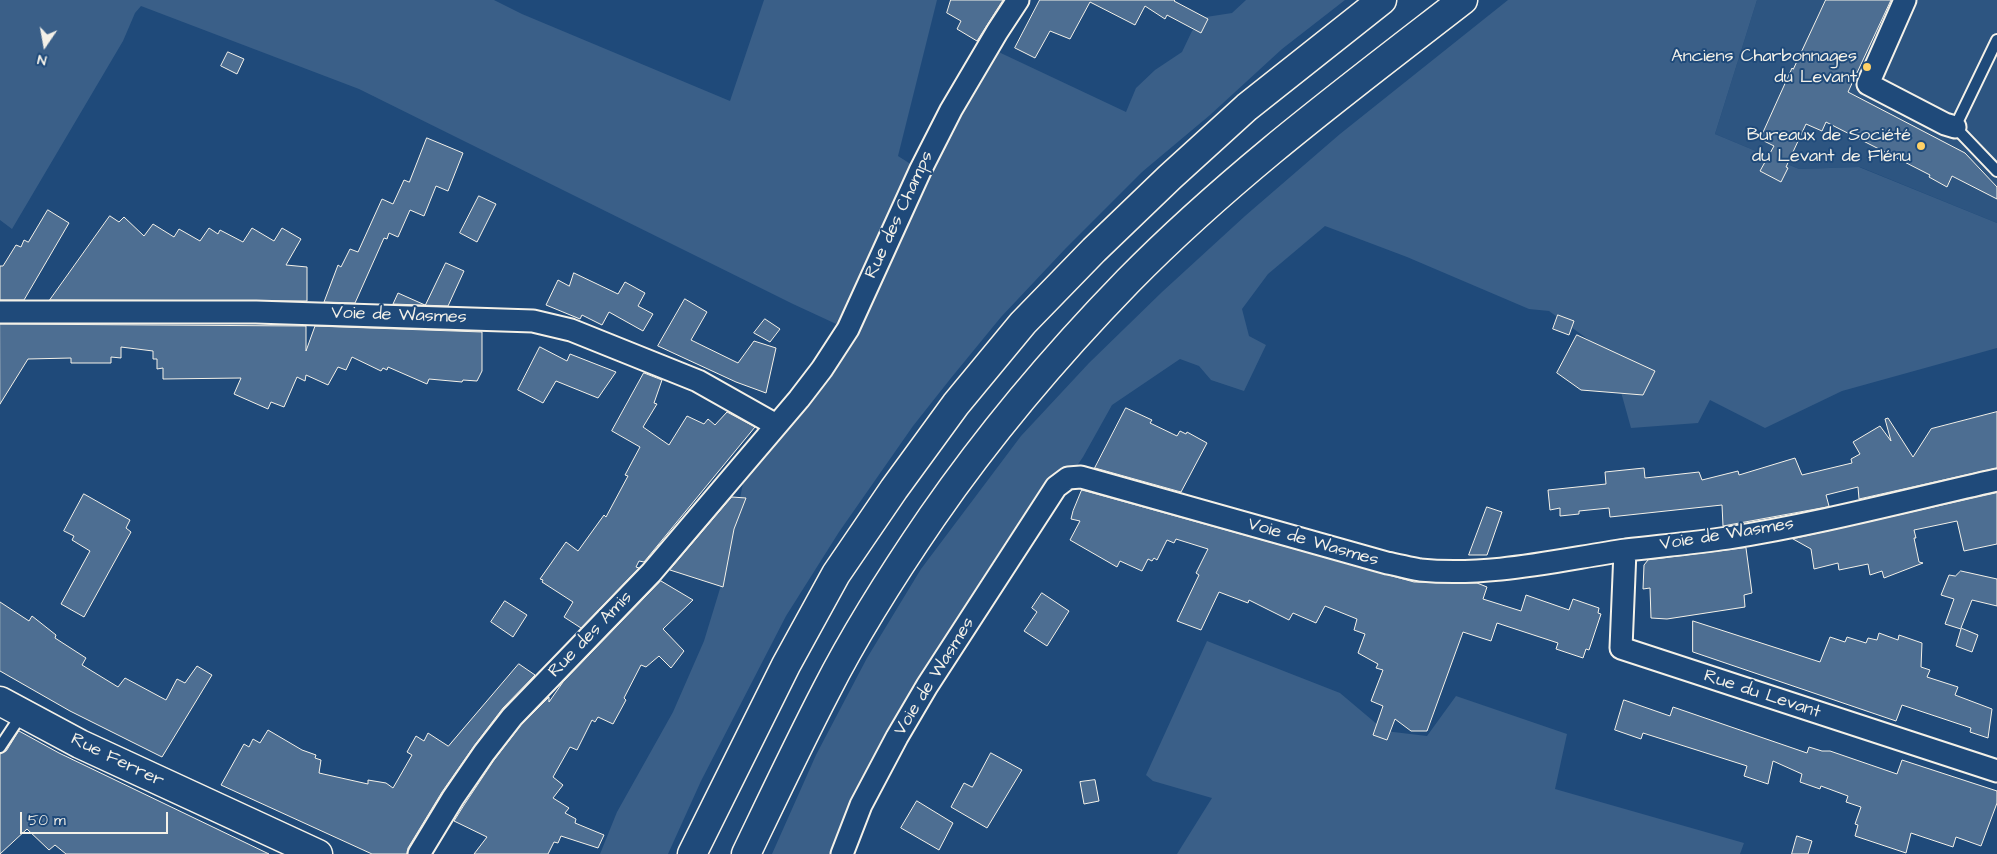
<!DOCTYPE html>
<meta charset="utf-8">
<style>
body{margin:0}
#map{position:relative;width:1997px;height:854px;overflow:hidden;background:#1f4a7a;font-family:"Architects Daughter",sans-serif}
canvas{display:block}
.north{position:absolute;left:20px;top:20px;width:50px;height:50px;-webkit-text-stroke:4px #1f4a7a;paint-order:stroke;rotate:192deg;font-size:14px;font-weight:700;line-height:20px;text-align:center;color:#f4f1e8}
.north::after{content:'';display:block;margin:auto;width:18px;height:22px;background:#f4f1e8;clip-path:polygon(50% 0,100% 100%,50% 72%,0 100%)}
.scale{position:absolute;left:20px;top:812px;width:148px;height:22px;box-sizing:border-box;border:2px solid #f4f1e8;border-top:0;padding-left:6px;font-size:15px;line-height:18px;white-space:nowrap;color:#f4f1e8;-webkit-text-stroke:4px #1f4a7a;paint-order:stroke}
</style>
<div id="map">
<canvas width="1997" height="854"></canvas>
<div class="north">N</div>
<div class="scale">50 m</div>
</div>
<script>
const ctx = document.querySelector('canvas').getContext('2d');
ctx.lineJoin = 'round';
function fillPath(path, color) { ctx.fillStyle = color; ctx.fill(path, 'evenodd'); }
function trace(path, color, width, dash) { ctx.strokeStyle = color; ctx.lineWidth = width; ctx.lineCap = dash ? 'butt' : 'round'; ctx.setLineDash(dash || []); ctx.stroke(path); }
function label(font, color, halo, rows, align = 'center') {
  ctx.font = font + ' "Architects Daughter",sans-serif'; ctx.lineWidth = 4; ctx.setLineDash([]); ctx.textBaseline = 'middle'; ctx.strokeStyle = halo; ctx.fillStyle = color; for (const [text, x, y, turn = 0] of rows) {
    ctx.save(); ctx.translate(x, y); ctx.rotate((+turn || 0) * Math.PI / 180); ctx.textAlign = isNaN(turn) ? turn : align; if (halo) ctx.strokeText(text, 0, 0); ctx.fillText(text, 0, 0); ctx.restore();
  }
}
const built = new Path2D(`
 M1757,0H1997V223L1860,167L1799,169L1715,134Z`);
const green = new Path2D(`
 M0,0H494L522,14L730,101L764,0H937L898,156L920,170L988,47L1126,112L1136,88L1155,70L1182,52L1192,31L1206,17L1232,13L1246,0H1345L1282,49L1210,115L1142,172L1066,248L1001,317L951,378L913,426L839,532L786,616L701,781L668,854H600L617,812L673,712L704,641L726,569L748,458L847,329L793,304L359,89L141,6L135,13L123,41L12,229L0,220Z
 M1508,0H1757L1715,134L1799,169L1859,167L1997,223V348L1842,391L1765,428L1710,400L1698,423L1631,428L1611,356L1549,311L1529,309L1407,257L1325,226L1268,274L1242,309L1249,336L1266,345L1244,391L1211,380L1199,366L1180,359L1112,405L1083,457L927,686L842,854H772L816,755L867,658L921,569L1021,436L1089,363L1162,292L1245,216L1340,134Z
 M1207,641L1340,693L1385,731L1427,736L1456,696L1567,734L1555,789L1744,843L1740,854H1177L1212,798L1153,781L1146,775Z`);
const building = new Path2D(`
 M951,0H1003L977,41L957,29L961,21L947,13Z
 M1040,0H1175L1174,1L1208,19L1201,33L1167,15L1165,19L1145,6L1135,25L1090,2L1070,39L1050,31L1035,58L1015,48Z
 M1826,0H1891L1848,92L1965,153L1997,187V199L1952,176L1947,187L1929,177L1930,175L1826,122L1822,131L1806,124L1786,167L1788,168L1781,182L1760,171L1774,146L1760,139L1792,68L1793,69Z
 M228,52L244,59L237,74L221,66Z
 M427,138L463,153L448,191L436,186L424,216L410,210L398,237L389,233L387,239L384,238L355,303L324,302L338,265L341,267L350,249L358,252L382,199L393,204L404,180L409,182Z
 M479,196L496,204L477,242L460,233Z
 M48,210L69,223L24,300H0V266H3L16,245L21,247L24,240L28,242Z
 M110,216L119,222L124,217L144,236L153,224L174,237L179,229L200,241L209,228L218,234L220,230L243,242L252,228L274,241L282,228L301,239L286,265L307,267V301L50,300Z
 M446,263L464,271L448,306L393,304L398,293L425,305Z
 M574,273L618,294L625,282L645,293L638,306L653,314L643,331L609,312L602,325L582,315L580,319L546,305L558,280L569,286Z
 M685,299L707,312L691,340L738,363L754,341L776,348L766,393L736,382L658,346Z
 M1558,315L1574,321L1569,335L1553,329Z
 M765,319L780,329L770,342L754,333Z
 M0,324L306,326V351L315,326L482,332V371L477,381L463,380L462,382L429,379L427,384L388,367L387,370L383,368L381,371L352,357L346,370L338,367L328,385L306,375L305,381L297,377L284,407L271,402L268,409L234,394L241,378L163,379V368L157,369V359H153V351L121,347V358L111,357V363H71V358L28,359L0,404Z
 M1577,335L1655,371L1643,395L1581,390L1557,373Z
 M540,347L567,361L570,354L616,372L598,398L556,381L543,403L518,390Z
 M644,373L662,380L654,403L657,404L643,427L669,445L687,416L704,424L708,419L715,425L727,412L755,427L644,562L639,561L636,567L639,568L581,628L564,617L573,602L542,582L543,580L540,579L566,542L578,551L604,515L606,517L628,476L625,475L640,447L612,431Z
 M1126,408L1152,420L1150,423L1177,436L1180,431L1186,434L1187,432L1207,443L1181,492L1095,468Z
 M1997,412V468L1859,499L1858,487L1826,495L1829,506L1827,507L1723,526L1722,505L1610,517L1609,508L1579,511V514L1560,516V508L1550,510L1548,490L1606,484L1605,472L1644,468L1645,478L1699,472L1702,480L1738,471L1739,475L1795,458L1802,475L1852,463L1851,459L1860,454L1853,442L1880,426L1891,441L1885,419L1888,418L1913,457L1931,429Z
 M1082,490L1414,582L1477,583L1487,587L1483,599L1521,611L1526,595L1569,610L1573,599L1599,608L1598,613L1601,614L1589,650L1586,649L1583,658L1556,649L1558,643L1497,623L1491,641L1463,632L1427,731H1411L1395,719L1387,740L1373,735L1383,706L1371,701L1383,670L1376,668L1378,664L1358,653L1365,634L1354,630L1357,619L1325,606L1316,623L1293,613L1289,620L1249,600L1248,603L1219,592L1201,630L1177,621L1199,575L1196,573L1208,549L1176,539L1174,543L1167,540L1157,560L1154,558L1152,561L1148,559L1142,571L1120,561L1117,567L1070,540L1080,521L1071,519L1073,511Z
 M1997,493V544L1964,551L1957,521L1914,530L1916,538H1914L1919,562L1923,563L1884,578L1882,571L1870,575L1868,564L1839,570L1838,563L1814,569L1811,549L1793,539Z
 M84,494L130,520L126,528L131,532L84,617L61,604L90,551L72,540L74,536L64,531Z
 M732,497L746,498L734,529L723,587L670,570Z
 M1487,507L1502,512L1487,555H1469Z
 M1746,548L1752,593L1744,595L1745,607L1667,619L1651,618L1650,588L1643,589L1644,565L1648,560Z
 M1961,571L1997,579V606L1972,600L1961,628L1978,635L1972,652L1956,646L1961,629L1945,624L1954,599L1941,595L1949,575L1955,576Z
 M661,581L693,600L663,629L684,651L671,668L659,656L646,667L641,665L624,698L626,700L613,724L598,717L595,722L592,720L577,750L570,747L553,777L563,785L553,798L569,808L565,813L576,819L575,823L604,835L598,848L561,836L558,843L554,842L548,854H474L487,837L454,821L464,805L494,760L521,725L549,697V702L563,682Z
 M1042,593L1069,611L1047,646L1024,631L1037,612L1032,608Z
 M505,601L527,615L513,637L491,622Z
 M0,602L29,621L32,616L56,635L55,638L86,658L82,665L118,687L125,678L166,700L177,679L185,683L197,666L212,675L162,757L70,711L0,671Z
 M1693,621L1820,662L1830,637L1845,642L1847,637L1866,643L1868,638L1877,640L1879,633L1898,640L1899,635L1922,643L1921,667L1930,670L1927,677L1958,687L1955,695L1992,709L1988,738L1970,732L1971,728L1902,705L1896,721L1693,652Z
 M519,664L535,675L503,708L474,746L442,792L408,848L407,854H372L221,785L244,744L249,747L253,739L260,743L268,730L302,750L316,755L315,758L321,760L319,773L368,784V780L386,783L393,788L412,755L407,752L416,736L424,741L428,733L448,746Z
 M1624,700L1670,716L1673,707L1807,753L1809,747L1822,751H1830L1897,774L1902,760L1997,791V803L1981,846L1956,837L1953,847L1911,833L1906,853L1855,836L1858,825L1855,824L1861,807L1846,802L1848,796L1821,786L1820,789L1800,782L1802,774L1773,761L1768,784L1744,776L1747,766L1744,765L1643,733L1641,739L1615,730Z
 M19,731L59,753L269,854H66L55,845L49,850L27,829L0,854V754L6,751Z
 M991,753L1022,770L987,828L951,807L964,783L972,787Z
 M1095,780L1099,801L1084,804L1080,782Z
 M917,801L953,823L939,850L901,828Z
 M1797,836L1812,841L1808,854H1792Z`);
const lane = new Path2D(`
 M1997,40L1955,127L1997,171
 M0,747L22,714`);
const street = new Path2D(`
 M1905,0L1868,84L1945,124L1955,127
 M0,312H256L533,321L571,330L698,381L776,425
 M1625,551L1621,648L1997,771
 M419,854L453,798L484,753L512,717L651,573L799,399L822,369L848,329L920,171L951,110L997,32L1018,0
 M842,854L861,805L897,737L927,686L1056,487L1068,478L1081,477L1387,563C1398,565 1409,568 1420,570C1490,577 1558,560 1626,550C1660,546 1694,543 1728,538C1818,524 1908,500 1997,480`);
const secondary = new Path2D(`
 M0,701L80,744L318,854`);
const highway = new Path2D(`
 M692,854L786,665L836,574L894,489L956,404L1023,323L1094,250L1170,177L1247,107L1382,0
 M746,854C772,800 798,745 826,691C856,632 895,571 932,517C990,433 1057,354 1128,281C1230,177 1348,89 1463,0`);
const markers = [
 [1867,67,5,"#ffd166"],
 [1921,146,5,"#ffd166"]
];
const poiNames = [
 ["Anciens Charbonnages",1857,57],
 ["du Levant",1857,78],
 ["Bureaux de Société",1911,136],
 ["du Levant de Flénu",1911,157]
];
const streetNames = [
 ["Rue des Champs",900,215,-65],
 ["Voie de Wasmes",399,316,2],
 ["Voie de Wasmes",1727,535,-9],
 ["Voie de Wasmes",1313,543,16],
 ["Rue des Amis",591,635,-46],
 ["Voie de Wasmes",935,677,-58],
 ["Rue du Levant",1762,695,18],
 ["Rue Ferrer",117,761,26]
];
fillPath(built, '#2d5581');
fillPath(green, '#3a5f88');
fillPath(building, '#4d6e92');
trace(building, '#f4f1e8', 1);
trace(lane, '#f4f1e8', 14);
trace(street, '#f4f1e8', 25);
trace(secondary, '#f4f1e8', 31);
trace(highway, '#f4f1e8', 31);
trace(lane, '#1f4a7a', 10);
trace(street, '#1f4a7a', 21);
trace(secondary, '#1f4a7a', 28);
trace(highway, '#1f4a7a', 28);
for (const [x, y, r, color] of markers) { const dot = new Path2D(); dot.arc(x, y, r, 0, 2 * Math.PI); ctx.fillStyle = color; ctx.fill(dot); trace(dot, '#1f4a7a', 2); }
label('18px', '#f4f1e8', '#1f4a7a', poiNames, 'right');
label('18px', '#f4f1e8', '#1f4a7a', streetNames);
</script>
